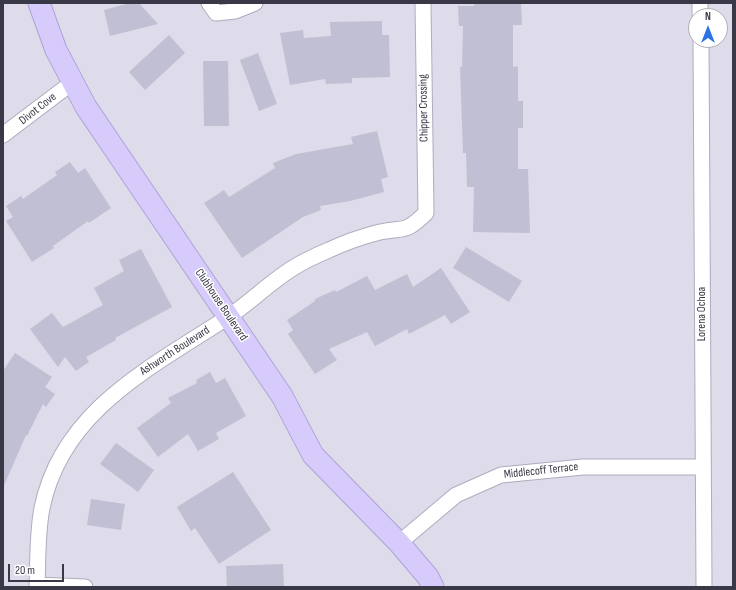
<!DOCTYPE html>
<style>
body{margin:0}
#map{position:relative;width:736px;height:590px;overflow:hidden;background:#eae9f3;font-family:"Sofia Sans Condensed",sans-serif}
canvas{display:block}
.frame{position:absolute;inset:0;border:4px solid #393846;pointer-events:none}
.north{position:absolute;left:688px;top:8px;width:40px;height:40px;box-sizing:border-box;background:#fff;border:1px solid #b0afb5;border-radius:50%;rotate:0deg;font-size:11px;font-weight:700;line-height:16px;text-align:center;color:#393846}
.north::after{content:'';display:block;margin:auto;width:14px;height:18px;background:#2b72e7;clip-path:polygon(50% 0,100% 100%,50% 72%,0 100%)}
.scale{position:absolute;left:8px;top:564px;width:56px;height:18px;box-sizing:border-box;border:2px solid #393846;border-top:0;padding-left:5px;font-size:12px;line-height:14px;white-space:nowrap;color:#393846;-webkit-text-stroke:3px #fff;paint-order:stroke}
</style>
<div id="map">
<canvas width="736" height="590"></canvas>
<div class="frame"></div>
<div class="north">N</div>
<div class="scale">20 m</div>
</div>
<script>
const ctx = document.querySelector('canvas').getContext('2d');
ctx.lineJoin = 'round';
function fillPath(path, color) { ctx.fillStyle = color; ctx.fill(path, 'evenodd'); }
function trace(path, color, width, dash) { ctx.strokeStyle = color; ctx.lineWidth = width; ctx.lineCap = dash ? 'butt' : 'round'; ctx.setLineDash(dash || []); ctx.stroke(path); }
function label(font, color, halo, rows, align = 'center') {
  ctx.font = font + ' "Sofia Sans Condensed",sans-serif'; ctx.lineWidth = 3; ctx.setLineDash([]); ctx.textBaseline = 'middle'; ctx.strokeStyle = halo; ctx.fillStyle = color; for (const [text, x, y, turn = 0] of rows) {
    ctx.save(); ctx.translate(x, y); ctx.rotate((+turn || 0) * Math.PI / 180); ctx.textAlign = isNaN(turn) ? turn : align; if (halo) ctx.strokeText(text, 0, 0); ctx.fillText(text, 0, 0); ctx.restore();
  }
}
const residential = new Path2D(`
 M3,3H733V587H3ZM696,16H720V40H696Z`);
const building = new Path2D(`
 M130,3H139L158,24L110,36L104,10Z
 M474,3H521L522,25H513V67L518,66V101H523V128H518V169H528L530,233L473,232L474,187H467L466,153H463L460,67H462L463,26H459L458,6H474Z
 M382,21V35H389L390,77L352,78V83L326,84L325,79L290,85L280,33L303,30L304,38L331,36L330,22Z
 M169,35L185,53L145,90L129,72Z
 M258,53L277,104L259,111L240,60Z
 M203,61H228L229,126H204Z
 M377,131L388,177L381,179L384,192L350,201L320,206L321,210L303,217L242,258L204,203L224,190L229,197L275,168L273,163L296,154L353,144L351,137Z
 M70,162L78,173L85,168L111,208L89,223L88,221L53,246L54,248L32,262L6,221L13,217L6,206L21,196L23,199L57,175L55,172Z
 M466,247L522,281L509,302L453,268Z
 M141,249L172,307L115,338L116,340L86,357L89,362L76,371L65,357L58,367L30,329L52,313L63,327L103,305L94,288L124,271L119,260Z
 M441,268L470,312L451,324L445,315L409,334L407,329L375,346L367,332L329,349L337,360L315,374L288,334L293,330L287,320L315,301V299L335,290L336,292L367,276L375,290L407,274L413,287Z
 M15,353L52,377L45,387L55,394L46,407L43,404L27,436L26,435L3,488V371Z
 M210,372L216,383L225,378L246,416L216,433L219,439L198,451L188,434L158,457L137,428L171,403L168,398L197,383L196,380Z
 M116,443L154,470L138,492L100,464Z
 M233,472L271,530L219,564L195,528L191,531L177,507Z
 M91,499L125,504L121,530L87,525Z
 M283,564L284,587H227L226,566Z`);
const street = new Path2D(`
 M209,3L216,13L235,11L255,3
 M700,3V16
 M701,40L704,587
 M3,135L73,82
 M399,543L456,495L501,475L583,467H703
 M37,585L85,587
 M37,587C38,561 37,534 42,508C62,410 152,367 228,317C251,302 270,282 293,268C304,261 317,255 329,250C344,243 364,236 380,232C406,227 404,234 426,213L423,3`);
const secondary = new Path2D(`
 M39,3L56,50L86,107L282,396L313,455L399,543L428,577L433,587`);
const streetNames = [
 ["Chipper Crossing",424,108,-91],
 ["Divot Cove",38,109,-38],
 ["Clubhouse Boulevard",221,305,56],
 ["Lorena Ochoa",702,314,-90],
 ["Ashworth Boulevard",175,351,-33],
 ["Middlecoff Terrace",541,471,-6]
];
fillPath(residential, '#dedbea');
fillPath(building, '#c1bfd3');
trace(street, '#aeacbe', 17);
trace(secondary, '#aea3d8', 23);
trace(street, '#fff', 15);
trace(secondary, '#d6cbfa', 21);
label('12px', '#393846', '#fff', streetNames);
</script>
